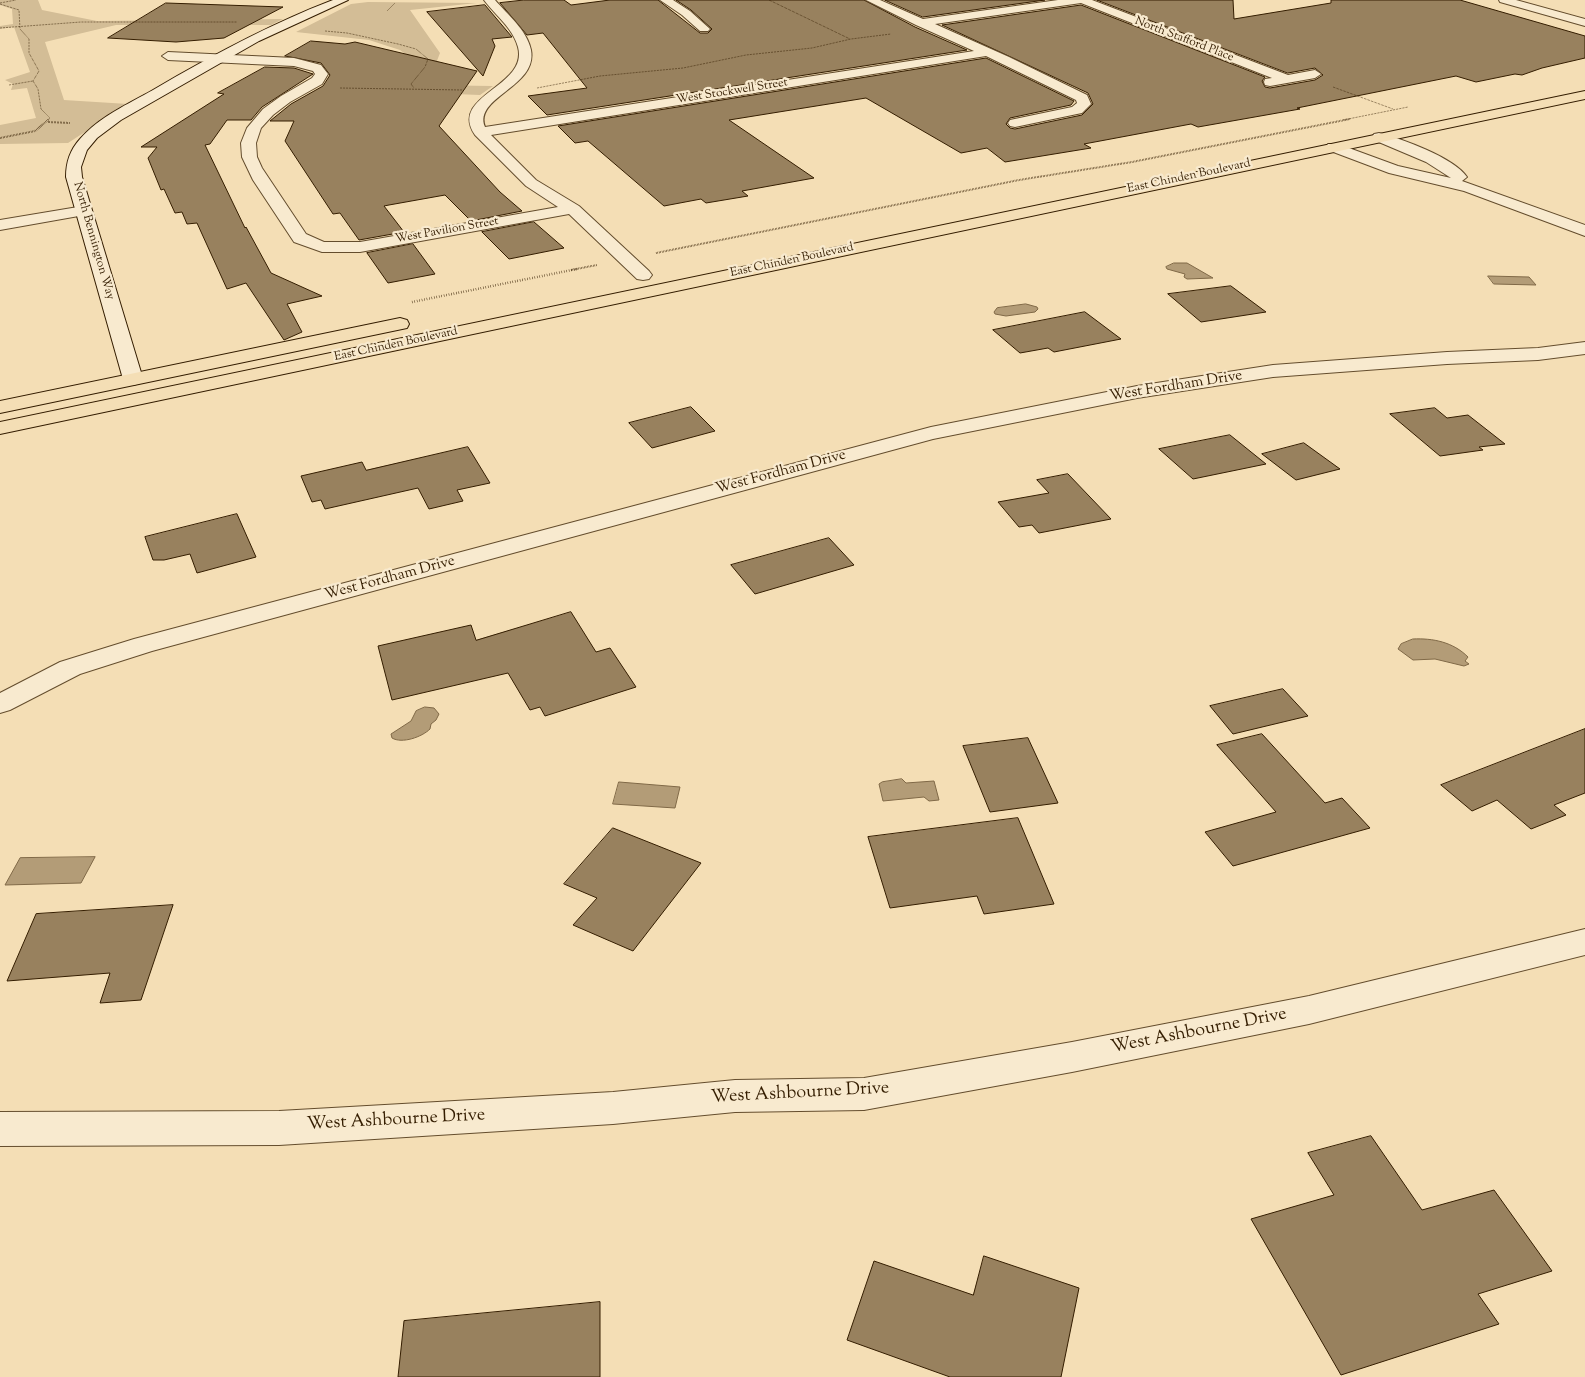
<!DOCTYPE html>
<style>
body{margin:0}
canvas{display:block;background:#f4deb5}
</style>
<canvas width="1585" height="1377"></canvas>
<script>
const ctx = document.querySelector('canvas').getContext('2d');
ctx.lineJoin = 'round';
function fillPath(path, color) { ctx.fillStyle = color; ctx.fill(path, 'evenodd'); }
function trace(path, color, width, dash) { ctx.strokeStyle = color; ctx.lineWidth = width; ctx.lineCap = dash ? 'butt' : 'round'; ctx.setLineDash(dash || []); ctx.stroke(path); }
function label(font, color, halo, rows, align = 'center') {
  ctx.font = font + ' "Sorts Mill Goudy",serif'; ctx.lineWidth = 4.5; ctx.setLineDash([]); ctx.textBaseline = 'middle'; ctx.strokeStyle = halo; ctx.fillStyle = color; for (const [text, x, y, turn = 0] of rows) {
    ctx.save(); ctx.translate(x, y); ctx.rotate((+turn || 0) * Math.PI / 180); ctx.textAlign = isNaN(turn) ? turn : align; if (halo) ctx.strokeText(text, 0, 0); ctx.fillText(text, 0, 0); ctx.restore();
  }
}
const green = new Path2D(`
 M0,0H38L42,10L97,21L283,19L271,25H116L45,42L64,100L128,104L68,143L0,144V125L36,118L27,88L11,90L13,84L5,80L30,72L14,27L0,29V26L13,24L12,9L0,5Z
 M368,2L477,3L410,10L440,53L433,71L421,85L493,86L480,95L322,89L417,63L400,50L369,40L296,32L351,4Z`);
const water = new Path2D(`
 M1174,263H1187L1213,278L1187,279L1184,277L1185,274L1167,269L1166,267Z
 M1488,276L1529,277L1536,285L1494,284Z
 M1026,304L1037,307L1038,309L1035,312L1006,316L995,314L994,312L997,308Z
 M1413,639C1433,638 1453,642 1468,657L1465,661L1469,664L1464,666L1435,659L1413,660L1398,649L1401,644Z
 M425,707L434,708L439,714L436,720L431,724L430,729C422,737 402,744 392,738L391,734L411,721L416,711Z
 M902,779L906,783L934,781L939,800L929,801L924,797L883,801L879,784L882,782Z
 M619,782L680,787L675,808L613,804Z
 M95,857L81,883L5,885L20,858Z`);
const building = new Path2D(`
 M524,0H564L571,5L610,0H658L700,33H708L712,29L691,10L676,0H864L915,27L967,50L547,115L528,96L587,88L543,33L527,35L500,3Z
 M885,0H1045L923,17Z
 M1097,0H1233L1234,19L1331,3V0H1460L1585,36V58L1542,68L1522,75L1515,74L1476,82L1456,76L1297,108L1300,109L1198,127L1191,124L1084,144L1091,148L1005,162L987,148L961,153L866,98L729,120L814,178L742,191L748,196L706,203L701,199L664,206L588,141L575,143L558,126L986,58L1074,101L1071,105L1010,118L1006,124L1010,128L1015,129L1082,115L1093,104L1088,93L942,25L1081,5L1265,77L1262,81L1265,87L1270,88L1315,80L1323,75L1315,68L1288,73Z
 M166,3L283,7L224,38L176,42L108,38Z
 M485,5L512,37L492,39L495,46L483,76L427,12Z
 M311,41L345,44L355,42L477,71L439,126L500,192L522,211L471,221L445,195L389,205L384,206L404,232L359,240L340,213L333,214L285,141L294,121H270L291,104L323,86L330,75L321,63L285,56Z
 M265,67L294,68L313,74L262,107L251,120H227L210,144L205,145L245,228L246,227L271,273L322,296L287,304L302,332L284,340L246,283L227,289L197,223L187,224L182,212L175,213L164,189L161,190L148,158L157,147H141L224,94L218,93Z
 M534,222L564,248L509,259L482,232Z
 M413,244L435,274L388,283L367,253Z
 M1231,286L1266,312L1201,322L1168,294Z
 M1085,312L1121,339L1054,352L1048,348L1020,353L993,330Z
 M691,407L715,431L652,448L629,423Z
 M1435,408L1447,418L1468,415L1505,444L1479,447L1483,450L1440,456L1390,414Z
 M1230,435L1266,464L1193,479L1159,449Z
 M1304,443L1340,469L1296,480L1262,454Z
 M468,447L490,483L457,490L463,501L429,509L418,488L325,509L321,500L312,502L301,476L362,462L366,470Z
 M1068,474L1111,519L1039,533L1032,525L1019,527L998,502L1049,493L1037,480Z
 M237,514L256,557L197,573L190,554L164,560H153L145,537Z
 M829,538L854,565L755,594L731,565Z
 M571,612L596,652L610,648L636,687L545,716L540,707L530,710L508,673L392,700L378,646L471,625L476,640Z
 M1283,689L1308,716L1233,734L1210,706Z
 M1585,729V793L1554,805L1566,815L1531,829L1497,800L1472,811L1441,785Z
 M1262,734L1325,803L1342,798L1370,828L1233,866L1205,832L1276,812L1217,745Z
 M1028,738L1058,803L990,812L963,746Z
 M1018,818L1054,904L984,914L977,896L890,908L868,837Z
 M613,828L701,863L633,951L573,925L597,898L564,884Z
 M173,905L141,1000L100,1003L110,973L7,981L36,914Z
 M1371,1136L1422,1210L1494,1190L1552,1271L1478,1294L1499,1324L1341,1375L1251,1219L1334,1195L1308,1153Z
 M984,1256L1079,1288L1061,1377H950L847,1340L874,1261L973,1295Z
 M600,1302V1377H398L404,1321Z`);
const pathFar2 = new Path2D(`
 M769,0L850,39
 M0,3L16,0
 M0,4L19,10L20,29L29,39V53L39,71L33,81L38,89L41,109L50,118L48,120
 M387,11L395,3
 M0,28L81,22H237
 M325,31L347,33L398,44L416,49L428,59L425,67L411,84L414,88
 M9,85L33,81
 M1333,87L1393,109
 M340,88L463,90
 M537,88L600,76L683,68L746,55L812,48L851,39L891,34
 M1343,120L1408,107`);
const pathFar1 = new Path2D(`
 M48,122L70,123
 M0,138L35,131L49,119
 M656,253L1019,180L1132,162L1350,119
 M571,270L597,265`);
const path = new Path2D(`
 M412,302L577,269`);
const street = new Path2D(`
 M484,0H495C507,14 527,30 531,50C538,87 473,97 485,127L974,51L916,25L866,0H880L923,19L1058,0H1092L1288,75L1315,70L1321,74L1315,78L1270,86L1265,85L1264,82L1265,79L1272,78L1081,3L935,24L1009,57L1087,95L1091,104L1082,113L1077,114L1015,127L1010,126L1008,123L1010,120L1072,107L1077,103L1076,100L986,56L491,135L536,180L579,206L649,271L652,275L649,279L643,280L637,279L569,214L360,252H322L294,242L253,180L242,157L241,143L247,128L263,109L281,96L312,78L315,74L313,71L294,66L168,60L162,56L168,52L294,58L321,65L328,74L322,84L290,102L273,115L261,128L256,143L257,157L262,168L306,234L324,242H360L558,207L526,186L475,135C448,95 529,87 518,47C513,28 495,15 484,0Z
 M660,0H673L690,11L710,29L708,31H700L682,15Z
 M1499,0H1516L1585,19V26L1500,2Z
 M1379,133C1402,139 1453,157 1467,177L1462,181L1585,225V236L1464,191L1389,173L1328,150L1326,147L1328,144H1338L1398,166L1451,178L1426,162L1374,140L1372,137L1374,134Z
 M84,206L90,208L92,211L90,214L0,230V220Z
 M1585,342V354L1538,360L1447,364L1273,377L1137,398L933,439L152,651L80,674L10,710L0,713V693L60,662L134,639L931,427L1137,386L1273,365L1447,352L1538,348Z
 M1585,929V955L1309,1024L1072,1072L864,1110L735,1112L613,1124L279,1145L0,1146V1112L279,1111L613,1092L735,1080L864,1078L1072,1042L1309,996Z`);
const secondary = new Path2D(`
 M333,0H348L259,41L121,120L97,138L87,150L81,167L82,177L143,379L140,383L133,385L126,383L123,379L66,177C66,162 70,150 80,139C99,117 128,104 153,90C211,56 270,24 333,0Z`);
const primary = new Path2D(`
 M1585,91V99L0,434V422Z
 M400,318L407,320L409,324L407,328L0,413V401Z`);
const farStreetnames = [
 ["North Stafford Place",1184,40,21],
 ["West Stockwell Street",732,92,-9],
 ["East Chinden Boulevard",1189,177,-12],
 ["West Pavilion Street",447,231,-10],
 ["North Bennington Way",93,241,74],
 ["East Chinden Boulevard",792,261,-12],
 ["East Chinden Boulevard",396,345,-12]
];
const streetNames = [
 ["West Fordham Drive",1176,387,-9],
 ["West Fordham Drive",781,473,-15],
 ["West Fordham Drive",390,579,-15]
];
const nearStreetnames = [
 ["West Ashbourne Drive",1199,1032,-11],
 ["West Ashbourne Drive",800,1094,-3],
 ["West Ashbourne Drive",396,1121,-3]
];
fillPath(green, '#d3bd96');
fillPath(water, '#b39c77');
trace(water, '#806947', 1);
fillPath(building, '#98815e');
trace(building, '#341d00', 1);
trace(street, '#644d2d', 2);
trace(secondary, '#341d00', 2);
trace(primary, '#341d00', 2);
trace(pathFar2, '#341d00', 1, [0.5, 1]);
trace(pathFar1, '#341d00', 2, [0.5, 1]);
trace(path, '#341d00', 2.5, [0.5, 2]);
fillPath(street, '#f8eacf');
fillPath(secondary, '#f8eacf');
fillPath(primary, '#f4deb5');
label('12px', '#341d00', '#f8eacf', farStreetnames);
label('15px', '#341d00', '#f8eacf', streetNames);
label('18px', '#341d00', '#f8eacf', nearStreetnames);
</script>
